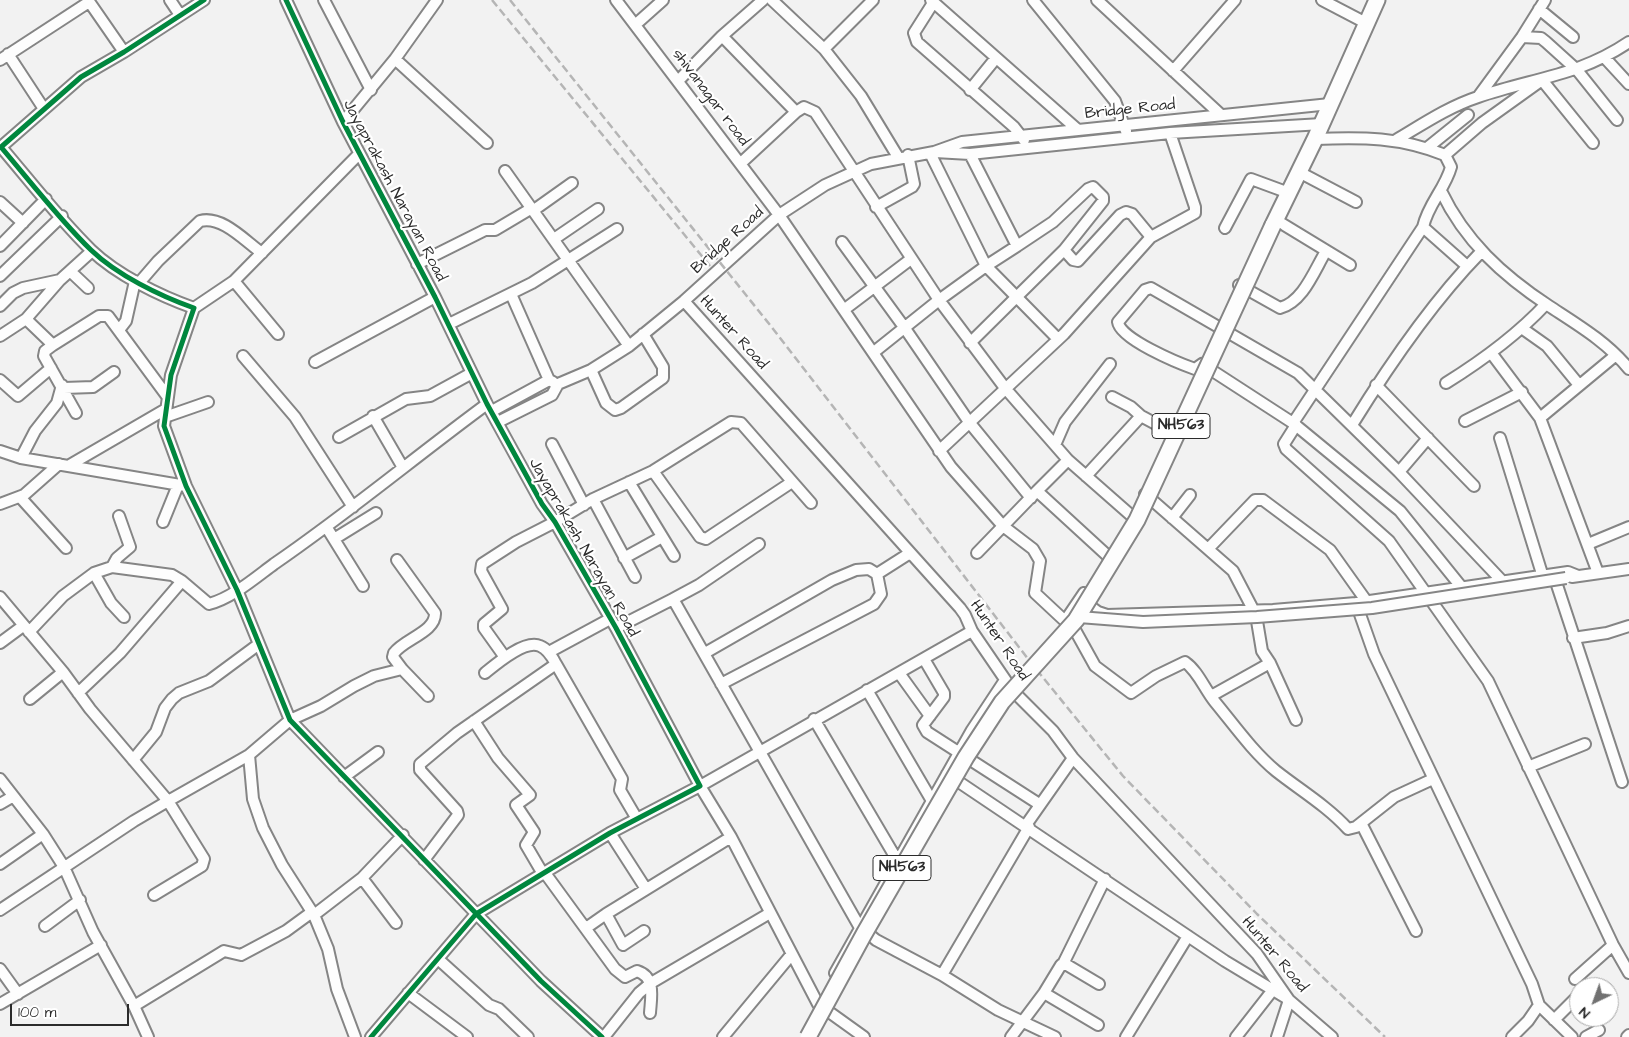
<!DOCTYPE html>
<style>
body{margin:0}
#map{position:relative;width:1629px;height:1037px;overflow:hidden;background:#f2f2f2;font-family:"Architects Daughter",sans-serif}
canvas{display:block}
.north{position:absolute;left:1569px;top:977px;width:50px;height:50px;box-sizing:border-box;background:#fff;border:1px solid #aaa;border-radius:50%;rotate:222deg;font-size:14px;font-weight:700;line-height:20px;text-align:center;color:#2b2b2b}
.north::after{content:'';display:block;margin:auto;width:18px;height:22px;background:#717171;clip-path:polygon(50% 0,100% 100%,50% 72%,0 100%)}
.scale{position:absolute;left:10px;top:1004px;width:119px;height:22px;box-sizing:border-box;border:2px solid #2b2b2b;border-top:0;padding-left:6px;font-size:15px;line-height:18px;white-space:nowrap;color:#2b2b2b;-webkit-text-stroke:4px #fff;paint-order:stroke}
</style>
<div id="map">
<canvas width="1629" height="1037"></canvas>
<div class="north">N</div>
<div class="scale">100 m</div>
</div>
<script>
const ctx = document.querySelector('canvas').getContext('2d');
ctx.lineJoin = 'round';
function trace(path, color, width, dash) { ctx.strokeStyle = color; ctx.lineWidth = width; ctx.lineCap = dash ? 'butt' : 'round'; ctx.setLineDash(dash || []); ctx.stroke(path); }
function label(font, color, halo, rows, align = 'center') {
  ctx.font = font + ' "Architects Daughter",sans-serif'; ctx.lineWidth = 4.5; ctx.setLineDash([]); ctx.textBaseline = 'middle'; ctx.strokeStyle = halo; ctx.fillStyle = color; for (const [text, x, y, turn = 0] of rows) {
    ctx.save(); ctx.translate(x, y); ctx.rotate((+turn || 0) * Math.PI / 180); ctx.textAlign = isNaN(turn) ? turn : align; if (halo) ctx.strokeText(text, 0, 0); ctx.fillText(text, 0, 0); ctx.restore();
  }
}
const minor = new Path2D(`
 M88,0L124,52
 M170,0L180,15
 M204,0L124,52L81,77L1,147C30,181 59,219 91,250C117,275 160,296 194,308L171,375L164,426L186,486L237,590L290,720L541,981L602,1037
 M286,0L343,122L435,297L487,404L542,504L555,522L616,628L700,786L610,833L476,914L371,1037
 M324,0L371,90
 M616,0L779,215L951,467L1003,526L1033,549L1040,561L1035,593L1065,621H1070L1095,666L1131,693L1156,676L1185,662C1198,671 1205,690 1215,702C1234,725 1253,752 1276,771C1300,790 1327,806 1348,829L1356,827L1394,797L1433,779
 M772,0L824,49L861,96L898,157
 M931,0L1078,130
 M1033,0L1115,101L1126,131
 M1097,0L1221,115
 M1322,0L1366,23
 M933,3L914,33L917,42L1014,127L1024,140
 M1539,9L1573,37
 M635,25L663,0
 M722,36L796,112
 M1522,37L1541,38L1546,42L1577,70L1617,120
 M824,49L873,0
 M8,54L44,109
 M1605,58L1629,84
 M395,59L487,143
 M0,60L89,2
 M1173,71L1235,0
 M678,81L722,36L763,0
 M970,90L996,58
 M1478,97L1522,37L1545,0
 M343,122L395,59L437,0
 M1396,140C1423,124 1448,107 1478,97C1533,78 1579,76 1629,42
 M1427,148L1468,115
 M935,152L970,154L1170,133L1322,124
 M930,153L986,266L1017,246L970,154
 M1445,155L1482,123L1542,80L1593,143
 M741,163L796,112L804,107L815,112L939,300L1005,388L1068,460L1134,518
 M505,171L629,346
 M1299,172L1356,202
 M1441,191C1465,241 1502,275 1549,306C1578,325 1607,342 1629,369
 M0,202L23,223
 M876,207L912,187L914,184L908,155
 M534,210L572,183
 M1276,220L1350,265
 M1423,227L1467,266
 M1225,228L1251,179L1289,193
 M554,239L598,209
 M842,242L904,327L969,422L1031,498
 M0,246L46,199
 M1064,250L1073,260L1078,261L1120,215L1126,212L1132,214L1151,237
 M417,264L485,230H495L532,208
 M70,271L88,288
 M0,276L62,216
 M234,281L278,334
 M139,283L158,261L200,221C222,215 245,241 262,253
 M1239,285L1280,308C1303,302 1314,271 1326,251
 M511,294L549,380
 M684,301L960,608L965,615L972,631L1013,691L1053,731L1073,758L1257,954L1289,1000L1332,1037
 M0,306L13,293L23,288L60,280L92,251
 M194,308L234,281L359,154
 M845,309L911,259
 M26,319L53,345L99,316H108L167,396
 M449,324L532,283L617,229
 M1523,329L1547,346L1579,385
 M119,330L126,321L135,281
 M0,336L26,319L60,280
 M970,343L1064,250L1103,201V197L1093,187L1088,189L1053,222L1017,246
 M53,345L45,351L44,356L76,413
 M874,352L939,300L986,266L1057,338
 M1492,354L1540,418L1598,573
 M243,356L295,417L353,507
 M315,362L435,297
 M591,370L606,403L615,410L621,408L663,378V367L643,334
 M0,380L18,396L51,368
 M1446,383C1483,360 1516,336 1546,304
 M558,384L591,370L629,346L684,301L779,215L825,185L871,164L934,152L962,142L1330,104
 M1376,385L1474,486
 M64,388L93,387L114,372
 M492,411L549,380L553,382
 M373,416L402,466
 M1141,416L1171,432
 M165,417L208,402
 M1540,418L1616,355
 M1465,421L1522,392
 M498,422L552,395L558,384
 M1293,423L1423,227C1428,204 1445,189 1451,167L1445,155C1400,137 1363,137 1315,139
 M1296,425L1284,444L1286,449L1389,541L1488,681L1613,945L1629,973
 M1352,425C1389,365 1431,303 1481,252
 M339,437L406,399L430,396L472,373
 M1500,438L1543,577
 M552,444L584,505
 M1055,445L1065,422L1110,364
 M0,451L21,458L186,486
 M939,451L1064,334L1151,237L1195,213V207L1170,133
 M21,458L35,431L57,403L62,385
 M68,466L166,409
 M653,471L700,537L706,539L792,482
 M1399,472L1428,438
 M1086,476L1141,416L1131,407L1112,397
 M629,482L674,556
 M1037,491L1068,460
 M1145,494L1233,571L1256,615L1262,651L1270,663L1296,720
 M20,497L66,548
 M593,499L635,577
 M0,504L24,495L59,464
 M1172,518L1190,495
 M163,522L178,485
 M327,528L363,586
 M334,539L376,513
 M1588,544L1629,527
 M1208,549L1255,500H1263L1330,550L1367,602
 M977,553L1037,491L1110,558
 M624,558L662,537
 M397,560L435,613C436,632 404,639 394,653L393,657L402,669
 M112,567L117,558L130,547L119,516
 M94,573L111,603L124,617
 M1572,577L1629,569
 M1555,579L1622,782
 M1463,589L1400,511L1293,423L1202,364L1195,369C1178,363 1120,339 1118,322L1145,290L1151,288L1298,373L1399,472L1503,582
 M0,597L63,672L90,709L168,801L249,755L290,720L321,706L354,686L374,676L402,669L428,696
 M673,599L699,585L759,544
 M1080,599L1098,612L1107,615L1273,610L1356,603L1568,572L1578,576
 M1356,603L1374,654L1532,984L1539,1005L1528,1021L1512,1037
 M1065,621L1084,593
 M616,628L673,599L859,926L876,940L942,975L998,1010L1055,1037
 M29,632L63,596L94,573L112,567L172,575L182,581
 M1573,638L1607,633L1629,626
 M0,643L23,626
 M549,652L610,619
 M705,653L832,580L856,570L869,569L877,574L910,553
 M504,656L484,628V624L502,609L481,571L482,564L516,542L555,522L593,499L653,471L731,422L741,423L811,503
 M924,659L944,693V697L923,725L927,732L1039,804
 M556,664L622,779L620,790L637,819
 M899,673L930,716
 M721,684L874,604L881,594L877,574
 M867,690L932,801
 M78,693L120,653L182,581L209,604C232,598 255,578 274,564C347,514 415,457 487,404
 M1211,696L1270,663
 M30,699L63,672
 M814,719L897,860
 M474,721L498,758L530,795L516,805L534,832L526,845L543,874
 M249,755L253,799L263,828L282,865L314,915L328,949L337,989L355,1037
 M133,760L156,732L165,708L172,699L179,693L209,681L259,644
 M1528,767L1585,744
 M947,774L1225,961L1288,999
 M344,777L378,752
 M0,779L43,834L64,867L93,932L134,1006L148,1037
 M0,804L12,797
 M1361,823L1416,931
 M1026,825L1073,758
 M610,833L646,889
 M424,860L458,815L457,811L420,770V764L457,733L556,664C552,657 548,649 540,646C525,639 496,664 485,673
 M0,864L43,834
 M545,873L615,969L625,977L637,971C656,977 651,997 650,1013
 M362,878L396,923
 M0,910L134,821L168,801L204,859L202,866L154,895
 M606,914L731,837
 M314,915L362,878L403,835
 M45,926L80,900
 M586,928L606,914L623,945L644,931
 M438,959L489,1005L499,1009L528,1037
 M1063,964L1105,879
 M0,969L18,994
 M835,973L972,730L1005,680
 M942,975L1029,827
 M1575,979L1613,945
 M408,993L467,1037
 M1044,993L1098,1025
 M0,1004L101,945
 M1539,1005L1572,1037
 M134,1006L224,951L241,955L286,931L312,912
 M1554,1020L1576,998
 M604,1037L639,993L651,983L770,913
 M723,1037L791,955
 M864,1037L818,1004L731,837L700,786L972,631
 M1011,1037L1044,993L1061,965H1067L1099,984
 M1126,1037L1188,936
 M1236,1037L1272,991
 M1277,1037L1289,1000
 M1586,1037L1599,1030
 M1627,1037L1629,1035`);
const highway = new Path2D(`
 M1273,225L1315,139L1377,0`);
const rail = new Path2D(`
 M492,0L710,266
 M510,0L770,325L1032,664L1123,776L1257,914L1385,1037`);
const minorBridge = new Path2D(`
 M1079,617L1143,622L1257,617L1372,608L1566,578`);
const highwayBridge = new Path2D(`
 M808,1037L864,934L966,757L1002,702L1076,620L1137,520L1273,225`);
const cycleway = new Path2D(`
 M204,0L124,52L81,77L1,147C30,181 59,219 91,250C117,275 160,296 194,308L171,375L164,426L186,486L237,590L290,720L541,981L602,1037
 M286,0L343,122L435,297L487,404L542,504L555,522L616,628L700,786L610,833L476,914L371,1037`);
const shields = [
 [1181,426,58],
 [902,868,58]
];
const shieldNames = [
 ["NH563",1181,426],
 ["NH563",902,868]
];
const streetNames = [
 ["shivanagar road",710,98,53],
 ["Bridge Road",1130,110,-6],
 ["Jayaprakash Narayan Road",394,191,62],
 ["Bridge Road",728,241,-42],
 ["Hunter Road",733,333,48],
 ["Jayaprakash Narayan Road",583,548,60],
 ["Hunter Road",999,641,56],
 ["Hunter Road",1274,955,50]
];
trace(minor, '#858585', 14);
trace(highway, '#858585', 19);
trace(minor, '#fdfdfd', 10);
trace(highway, '#fdfdfd', 15);
trace(rail, '#b5b5b5', 2.5, [8, 4]);
trace(minorBridge, '#858585', 14, []);
trace(highwayBridge, '#858585', 19, []);
trace(minorBridge, '#fdfdfd', 10);
trace(highwayBridge, '#fdfdfd', 15);
trace(cycleway, '#00873e', 5);
for (const [x, y, w] of shields) { const box = new Path2D(); box.roundRect(x - w / 2, y - 12.5, w, 25, 4); ctx.fillStyle = '#fff'; ctx.fill(box); trace(box, '#2b2b2b', 1); }
label('bold 15px', '#2b2b2b', null, shieldNames);
label('16px', '#2b2b2b', '#fff', streetNames);
</script>
